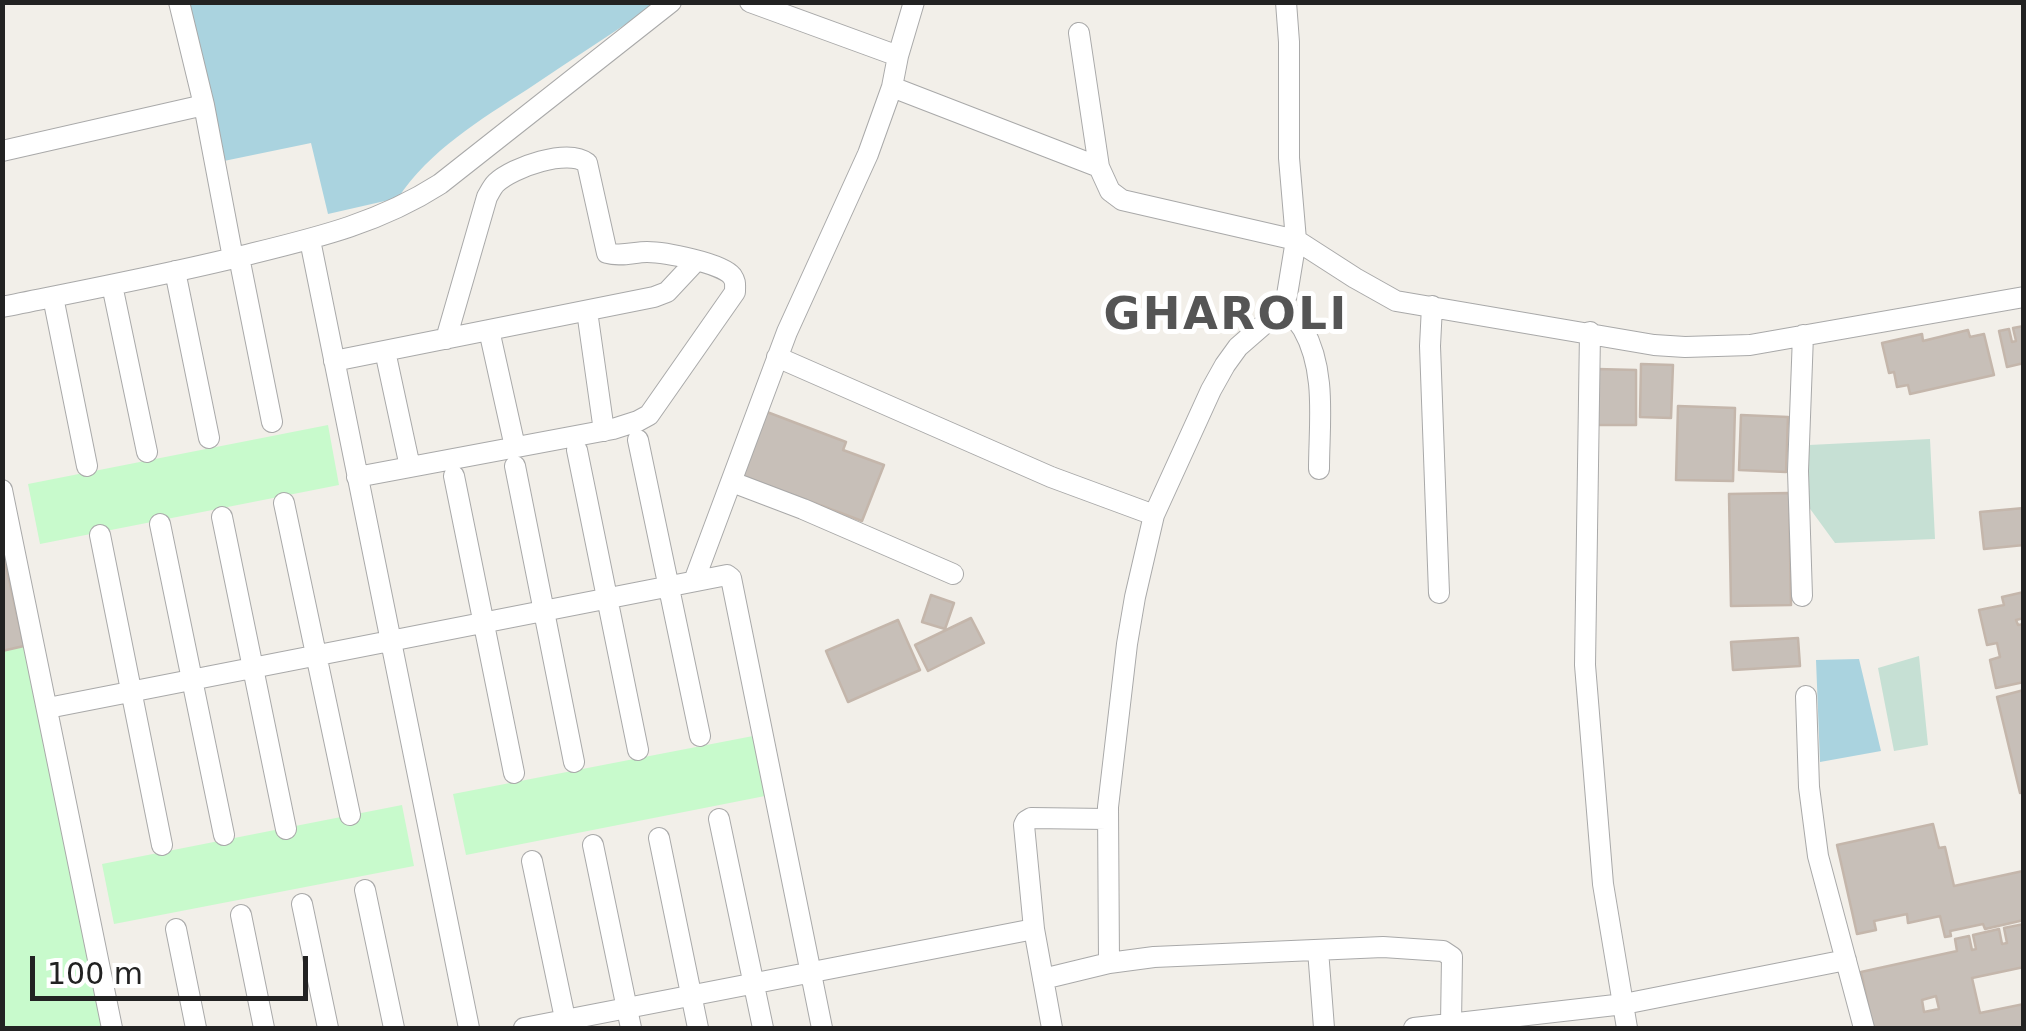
<!DOCTYPE html>
<style>
body{margin:0}
#map{position:relative;width:2026px;height:1031px;overflow:hidden;background:#f2efe9;font-family:"DejaVu Sans",sans-serif}
canvas{display:block}
.frame{position:absolute;inset:0;border:5px solid #222;pointer-events:none}
.scale{position:absolute;left:30px;top:956px;width:278px;height:45px;box-sizing:border-box;border:5px solid #222;border-top:0;padding-left:12px;font-size:30px;line-height:35px;white-space:nowrap;color:#222;-webkit-text-stroke:8px #fff;paint-order:stroke}
</style>
<div id="map">
<canvas width="2026" height="1031"></canvas>
<div class="frame"></div>
<div class="scale">100 m</div>
</div>
<script>
const ctx = document.querySelector('canvas').getContext('2d');
ctx.lineJoin = 'round';
function fillPath(path, color) { ctx.fillStyle = color; ctx.fill(path, 'evenodd'); }
function trace(path, color, width, dash) { ctx.strokeStyle = color; ctx.lineWidth = width; ctx.lineCap = dash ? 'butt' : 'round'; ctx.setLineDash(dash || []); ctx.stroke(path); }
function label(font, color, halo, rows, align = 'center') {
  ctx.font = font + ' "DejaVu Sans",sans-serif'; ctx.lineWidth = 10; ctx.setLineDash([]); ctx.textBaseline = 'middle'; ctx.strokeStyle = halo; ctx.fillStyle = color; for (const [text, x, y, turn = 0] of rows) {
    ctx.save(); ctx.translate(x, y); ctx.rotate((+turn || 0) * Math.PI / 180); ctx.textAlign = isNaN(turn) ? turn : align; if (halo) ctx.strokeText(text, 0, 0); ctx.fillText(text, 0, 0); ctx.restore();
  }
}
const wetland = new Path2D(`
 M1930,439L1935,539L1835,543L1808,506L1809,445Z
 M1919,656L1928,745L1894,751L1878,668Z`);
const park = new Path2D(`
 M328,425L339,485L40,544L28,484Z
 M24,646L103,1028H3V651Z
 M753,736L765,796L466,855L453,794Z
 M402,805L414,866L114,924L102,864Z`);
const water = new Path2D(`
 M189,3H658C615,31 571,60 528,89C480,120 430,150 398,198L328,214L311,143L219,162Z
 M1859,659L1881,751L1820,762L1816,660Z`);
const building = new Path2D(`
 M2024,326V363L2007,367L1999,331L2009,329L2012,342L2016,341L2013,328Z
 M1968,330L1970,337L1984,334L1994,375L1910,394L1908,385L1897,387L1894,372L1889,373L1882,343L1922,334L1923,341Z
 M1641,364L1673,365L1671,418L1640,417Z
 M1597,369L1636,370V425H1597Z
 M1678,406L1735,408L1733,481L1676,480Z
 M767,412L846,442L843,450L884,465L862,521L743,476Z
 M1741,415L1788,417L1786,472L1739,470Z
 M1789,493L1791,605L1731,606L1729,494Z
 M2024,508V545L1984,549L1980,512Z
 M2,548L24,646L2,651Z
 M2024,592V618L2016,620L2018,625L2024,624V682L1996,688L1990,660L2000,657L1997,643L1987,645L1979,610L2004,605L2002,597Z
 M931,595L954,603L945,629L922,622Z
 M971,618L984,643L928,671L915,645Z
 M898,620L920,670L848,702L826,651Z
 M1798,638L1800,666L1733,670L1731,642Z
 M2024,690V792L2020,793L1997,697Z
 M1933,824L1939,848L1945,847L1954,886L2023,871L2024,920L1985,929L1983,924L1950,931L1951,936L1945,937L1940,916L1908,923L1907,914L1874,921L1876,930L1857,934L1837,845Z
 M2024,924V967L1972,978L1980,1013L2024,1004V1028H1873L1861,972L1957,951L1955,939L1969,936L1972,950L1976,949L1973,935L1999,929L2002,944L2007,943L2004,928ZM1936,996L1939,1009L1924,1012L1922,1000Z`);
const minor = new Path2D(`
 M179,2L204,105L233,258
 M750,2L898,56L892,87L1099,167L1110,191L1122,200L1296,240L1355,278L1396,301L1654,345L1685,347L1750,345L2024,297
 M1079,33L1099,167
 M898,56L914,2
 M2,151L204,105
 M310,240L469,1028
 M239,257L272,422
 M175,271L209,438
 M112,285L147,452
 M53,297L87,466
 M1283,305C1290,313 1298,321 1303,329C1327,371 1319,424 1319,469
 M1432,306L1430,346L1439,593
 M2,307C81,291 160,276 238,257C311,239 376,225 440,184L671,2
 M587,311L604,431
 M489,330L515,447
 M1590,332L1585,665L1603,884L1627,1028
 M385,351L410,467
 M777,357L1051,477L1154,515L1135,597L1127,644L1108,807L1109,963
 M334,361L654,297L667,292L696,261
 M638,440L700,736
 M577,450L638,750
 M515,466L574,762
 M454,476L514,773
 M357,477L613,429L638,421L649,415L735,292C735,284 736,282 732,276C722,263 664,252 647,252C634,252 621,257 607,253L587,163C568,148 513,167 496,183C492,187 490,192 487,197L446,339
 M732,482L803,509L953,574
 M2,490L112,1028
 M284,503L350,815
 M1154,515L1211,390L1225,365L1238,347L1277,313L1287,295L1296,240L1289,158V42L1286,2
 M222,517L286,829
 M160,524L224,835
 M100,535L162,845
 M694,581L787,332L868,154L892,87
 M1802,596L1798,471L1803,335
 M1806,696L1809,787L1818,856L1864,1028
 M48,708L727,575L731,578L822,1028
 M719,819L763,1028
 M659,838L698,1028
 M593,845L631,1028
 M532,861L567,1028
 M365,890L394,1028
 M302,904L328,1028
 M241,915L264,1028
 M176,929L196,1028
 M1318,950L1324,1028
 M1043,979L1109,963L1154,957L1383,947L1443,951L1452,957L1451,1024
 M524,1028L1034,929
 M1052,1028L1034,929L1024,825L1026,821L1031,818L1107,819
 M1414,1028L1624,1004L1846,960`);
const districtNames = [
 ["GHAROLI",1226,317]
];
fillPath(wetland, '#c6e0d4');
fillPath(park, '#c8facc');
fillPath(water, '#aad3df');
fillPath(building, '#c7bfb8');
trace(building, '#c4b6ab', 2.5);
trace(minor, '#a9a9a9', 22);
trace(minor, '#fff', 20);
ctx.letterSpacing = '2.5px';
label('bold 45px', '#555', '#fff', districtNames);
ctx.letterSpacing = '0px';
</script>
